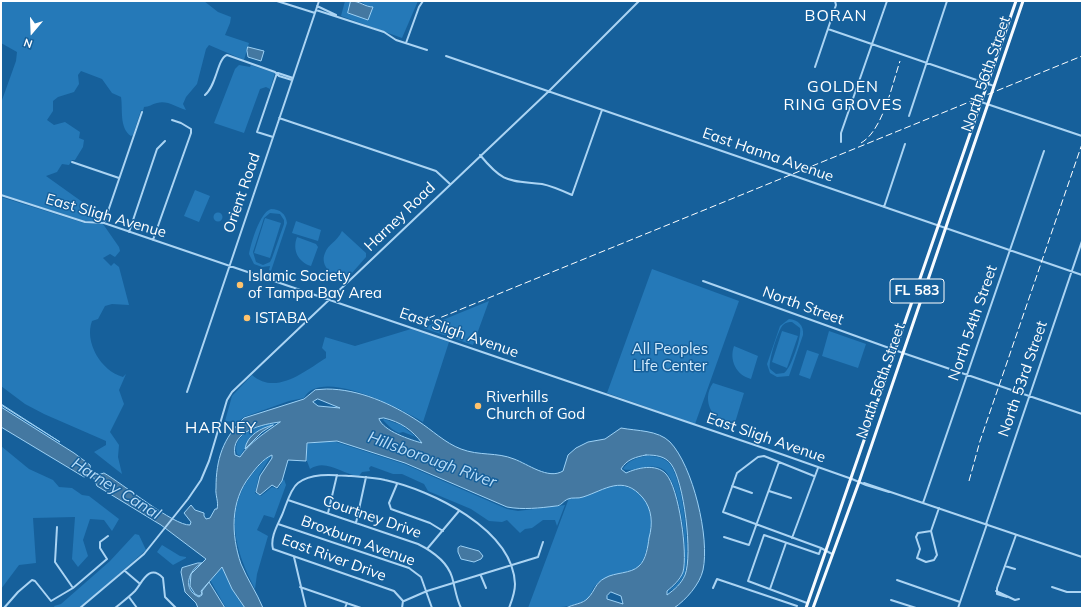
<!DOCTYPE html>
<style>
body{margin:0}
#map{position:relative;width:1083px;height:609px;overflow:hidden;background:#16609b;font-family:Mulish,sans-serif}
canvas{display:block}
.frame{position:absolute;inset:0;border:2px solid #fff;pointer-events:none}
.north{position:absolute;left:12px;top:12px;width:40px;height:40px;-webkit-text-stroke:3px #16609b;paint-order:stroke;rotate:199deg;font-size:11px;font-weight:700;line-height:16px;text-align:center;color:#fff}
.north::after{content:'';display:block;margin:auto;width:14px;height:18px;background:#fff;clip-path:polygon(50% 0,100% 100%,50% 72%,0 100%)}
</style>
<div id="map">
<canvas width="1083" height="609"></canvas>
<div class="frame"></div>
<div class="north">N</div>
</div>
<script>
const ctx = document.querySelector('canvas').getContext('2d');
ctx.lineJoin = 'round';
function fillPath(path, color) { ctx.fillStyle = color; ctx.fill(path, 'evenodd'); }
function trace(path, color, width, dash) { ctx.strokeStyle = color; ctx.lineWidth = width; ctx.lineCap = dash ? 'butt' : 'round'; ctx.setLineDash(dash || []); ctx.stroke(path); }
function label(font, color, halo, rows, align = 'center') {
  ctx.font = font + ' Mulish,sans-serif'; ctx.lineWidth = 3; ctx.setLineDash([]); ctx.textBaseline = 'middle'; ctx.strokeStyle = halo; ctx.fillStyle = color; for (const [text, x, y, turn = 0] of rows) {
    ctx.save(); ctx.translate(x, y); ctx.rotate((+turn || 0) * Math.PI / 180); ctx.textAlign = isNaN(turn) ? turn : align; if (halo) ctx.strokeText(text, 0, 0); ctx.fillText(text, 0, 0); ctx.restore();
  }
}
const green = new Path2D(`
 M1,1H204L218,12L231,17L230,23L225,35L249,43L244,60L209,45L206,49L197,84L186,97L183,104L186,110C176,107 167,100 157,103C152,104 149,107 144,107L143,111L141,110L133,135L131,136C119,128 123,109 121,97L112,93L102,79L81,71L78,75L79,84L74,92L58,97L53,101V111L47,120L54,125L65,122L80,132L79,138L84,140L83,147L75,160H72L69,165L62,164L57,172L46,176L88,206L101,222L85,221L1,194V103L16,61L17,52L1,43Z
 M345,1H351L348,13L369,7L360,1H418L402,38L341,16Z
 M239,65L250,67L251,65L275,73L270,89L266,87L260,89L244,133L214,123L235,69Z
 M195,190L210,196L199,222L184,216Z
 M1,197L84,223L103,224L119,247L120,251L115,257L110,254L103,258L111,266L114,263L119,267L129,305L112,304L105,306L98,319L92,321C84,342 101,371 123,377L126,374L119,390L124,404L110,432L119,445L118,457L122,474L94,452L106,445V441L44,414L25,404L1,386Z
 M271,209C280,209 286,214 287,223L271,271L269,270L270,266L262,267L254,264L249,254C251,243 260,212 271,209ZM270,213L280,214L284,220V224L272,258L270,262L263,265L256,262L253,252L264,218Z
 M213.5 217a4.5 4.5 0 1 1 9 0a4.5 4.5 0 1 1-9 0Z
 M265,218L281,223L270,258L254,253Z
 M296,221L321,230L318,241L292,233Z
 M342,231L366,253V257L345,281C334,278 319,266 325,253C328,244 337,242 342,231Z
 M297,237L316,244L318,247L311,266C298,262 292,250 297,237Z
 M652,269L739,301L695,424L607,393Z
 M489,301L473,345L423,328Z
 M789,319C798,320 804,325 803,335L789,376L777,377L770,373L767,364L780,326ZM792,322L800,328C802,336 791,369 784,373L776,374L770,369C768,362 778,330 783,325C786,322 789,322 792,322Z
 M411,329L449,342L423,422C402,409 320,366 304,398L289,401L244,417L234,425L235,422L225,421L232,396L252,375C276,396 305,371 326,358V352L322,348L325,337L355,346Z
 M782,331L798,336L787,368L772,362Z
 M829,331L866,344L858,368L822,356Z
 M734,346L758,356L751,379C736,375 729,360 734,346Z
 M807,350L819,354L810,379L799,375Z
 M713,383L744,393L734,426C714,424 700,401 713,383Z
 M384,419L401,425L416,437L403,432L399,433C392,430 389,426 383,420L381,421Z
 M276,423L261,429L253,435L240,456L237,454C231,433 261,425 276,423Z
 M328,441L336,442L404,464L507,509L518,511L565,505L557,526L555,520H543L532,528L525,529L520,533L507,520L502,522L489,521L471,509L428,491L424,484L402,474H393L371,466L369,468L370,471L362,472L359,476C341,474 326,458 310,469L307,461V444Z
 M1,446L29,469L53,480L59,487L72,488L82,495L89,496L119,519L112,531L104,520L90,519L83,540L88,556L78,567L72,559L75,517L33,518L36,563L19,565L1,589Z
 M271,456L259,475L255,493L261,496L272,487L278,489L284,479L286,485L274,518L264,515L257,530L268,536L257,574L255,589C235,551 223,510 253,473C258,467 264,459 271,456Z
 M646,456C655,456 663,457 669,463C683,479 691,551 685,572C682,581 676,588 668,592C673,587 680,582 683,574C690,555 680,482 664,470C651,461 635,473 623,469C628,460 637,458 646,456Z
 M610,485C647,484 656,511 648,544C646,550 644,561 639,566C632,573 621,571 613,575C608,578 599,581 595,586C592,589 591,595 587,599C573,609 546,608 528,608L569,498L584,497Z
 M135,534L139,535L146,550L86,603L78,608H55L54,606L61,604L110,561Z
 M162,545L180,556L186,557V558L173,565L157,552Z
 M222,567L232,589L245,608H226L210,580Z`);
const water = new Path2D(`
 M351,1C360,1 365,7 373,7L368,20L348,13Z
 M248,47L264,51L261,61L248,57L247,51Z
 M327,389C359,389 392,404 418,421C432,430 445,443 461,449C479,456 497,452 514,459C528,464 548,480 563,471L568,455L576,448L588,442L605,439L621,428C637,431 658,430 670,442C693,466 710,538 703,570C700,584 686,600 674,608H566C573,604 583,604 588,598C595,591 595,583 605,578C615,572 631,574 639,566C646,560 648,546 649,538C653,524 652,509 643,498C623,474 605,490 583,497C578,499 572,497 568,499C563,501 561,506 556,506C540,508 523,510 507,507L405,463L337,441L307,443L306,461L288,460L282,481L277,488L272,485L260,495L256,492L260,476L272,458V455C263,459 256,468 250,476C230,501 231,535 241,564C247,579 257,593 263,608H245L232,589L222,567L201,591L202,594L199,596L195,594L190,586L191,574L206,559L161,525L97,486L93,476L88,475L84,477L1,427V407L74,453L90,465L91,472C96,475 98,475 104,473C122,483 174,526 190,525L191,522L184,513L191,505L195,510L204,513V516L206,519L210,518L215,509H217C219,502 215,495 216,488C216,459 223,438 244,418L304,399L315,390ZM318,399L340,408L318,406L313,402ZM384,418C401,422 412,430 422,443C411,440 383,431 379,419ZM280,422C265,433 251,441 240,457L235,455C230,431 263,424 280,422ZM646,455C656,455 665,456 671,464C684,481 693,555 685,575C681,584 675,589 667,595V591C673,586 680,580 683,572C688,554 679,488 666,474C656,463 637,468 626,473L621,469C627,459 636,457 646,455ZM611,592L621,596L623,604L607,599V596Z
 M1,404L60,442L1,405Z
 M273,425L262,432L245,449C247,435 261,428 273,425Z
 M461,546L479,551L483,556L481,559L474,562L461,559L458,552V548Z
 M198,563H202C188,570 182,590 199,597L202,595V591L209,582L225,608H198L196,603L185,592L181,572L182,568Z`);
const minor = new Path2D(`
 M277,1L315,13
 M317,6L336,15
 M316,10L384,32L396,40L427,50
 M828,29L994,86
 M406,43L419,7L423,1
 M446,56L1082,275
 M1,60V65
 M815,67L836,5L835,1
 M278,73L293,78
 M205,95C217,85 217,59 227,55L275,72L279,76L292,80
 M981,102L1082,136
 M909,116L947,1
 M279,118L436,171L450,184
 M273,137L257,132L277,73
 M841,142V133L887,1
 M480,155C504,184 508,180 542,184C552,186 563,191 572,195L602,110
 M72,162L119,178
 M1,195L85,222L104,223L781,454L852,479L866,485L889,492
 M884,207L905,144
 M104,223L142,112
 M129,232L157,149L165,141
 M153,240L191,133V129L181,123L172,120
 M703,281L903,353L1082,414
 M187,392L319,1
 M814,476L764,456L758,457L737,473L723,512L821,548L832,554
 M864,483L1082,557
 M397,484L389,503L391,509L430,523L443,531
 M732,486L752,493
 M769,491L791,498
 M288,500L418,544C432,551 447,561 452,577C455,587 456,598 461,608
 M923,503L1044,151
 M328,513L337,475
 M356,523L366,477
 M278,524L409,568L421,577L432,608
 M986,524L1082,241
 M57,527L55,562L73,588
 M931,531L918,533L916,537L920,549L917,558L926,562L934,560L937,555L931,531L939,508
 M724,537L749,545L779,462
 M792,538L818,468
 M427,549L459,511
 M294,557L306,608
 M1005,566L1015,569
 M125,571L139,583
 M481,576L486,588
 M897,580L960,602
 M300,587L361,608
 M1052,587L1067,592H1082
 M713,588L717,579L797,606
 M770,589L786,543
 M996,591L1015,600L1019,599
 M129,597L137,608
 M1007,597L997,594V588L1016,535
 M891,600L916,608
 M404,601L427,591L538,557L543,542
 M807,603L748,581L764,535L819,554L821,548
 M4,608L18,592L32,580L35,581L51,601L73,588L107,559L100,548V542L108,536
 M80,608L144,554L188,499L201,480L209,461L227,400L232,392L549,91L639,1
 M115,608C121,603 129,597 135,591C142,583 149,563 163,578L165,597L176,608
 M345,608L347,603
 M402,608L403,601L394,591L273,549C270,538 277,526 282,515C286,506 290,489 298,483C312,472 335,475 351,476C362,477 374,477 385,480C431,490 513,529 515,584C515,593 512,600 509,608
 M958,608L987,524
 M1045,608H1046`);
const major = new Path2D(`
 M806,608L1016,1
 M813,608L859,482L1023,1`);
const rail = new Path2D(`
 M861,143C883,130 892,85 900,61
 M432,321L1082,56
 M419,322L436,315
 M969,481L980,441L1082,144`);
const markers = [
 [240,285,4,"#ffc36d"],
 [247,318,4,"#ffc36d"],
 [478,406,4,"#ffc36d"]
];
const shields = [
 [917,291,54]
];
const shieldNames = [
 ["FL 583",917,291]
];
const streetNames = [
 ["North 56th Street",986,74,-71],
 ["East Hanna Avenue",768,155,19],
 ["Orient Road",242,193,-71],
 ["East Sligh Avenue",106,216,16],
 ["Harney Road",400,217,-44],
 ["North Street",803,306,20],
 ["North 54th Street",973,323,-71],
 ["East Sligh Avenue",459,333,19],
 ["North 53rd Street",1023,379,-71],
 ["North 56th Street",881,381,-71],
 ["East Sligh Avenue",766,438,19],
 ["Courtney Drive",372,517,19],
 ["Broxburn Avenue",358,541,20],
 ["East River Drive",334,558,20]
];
const poiNames = [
 ["Islamic Society",248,276],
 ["of Tampa Bay Area",248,293],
 ["ISTABA",255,318],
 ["Riverhills",486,397],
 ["Church of God",486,414]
];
const parkNames = [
 ["All Peoples",670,349],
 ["LIfe Center",670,366]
];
const neighbourhoodNames = [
 ["BORAN",836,16],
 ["GOLDEN",843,87],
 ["RING GROVES",843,105],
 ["HARNEY",221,428]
];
const waterNames = [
 ["Hillsborough River",432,460,20],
 ["Harney Canal",116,489,32]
];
fillPath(green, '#2579b8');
fillPath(water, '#4478a1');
trace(water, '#9dd1f5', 1);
trace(minor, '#abd4f3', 2);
trace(major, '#f7fbff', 3);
trace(rail, '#fff', 1, [7, 3]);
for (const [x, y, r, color] of markers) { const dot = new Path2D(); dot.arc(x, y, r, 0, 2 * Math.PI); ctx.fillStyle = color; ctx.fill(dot); trace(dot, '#16609b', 1.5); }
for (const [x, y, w] of shields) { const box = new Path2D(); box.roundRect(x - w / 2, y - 12, w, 24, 3); ctx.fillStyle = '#16609b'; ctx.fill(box); trace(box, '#fff', 1); }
label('bold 14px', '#fff', null, shieldNames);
label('15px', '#fff', '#16609b', streetNames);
label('15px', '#fff', '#16609b', poiNames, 'left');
label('15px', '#d3ebfd', '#16609b', parkNames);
ctx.letterSpacing = '1px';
label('16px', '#fff', '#16609b', neighbourhoodNames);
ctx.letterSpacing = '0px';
label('italic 16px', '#b8ddf9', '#16609b', waterNames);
</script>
